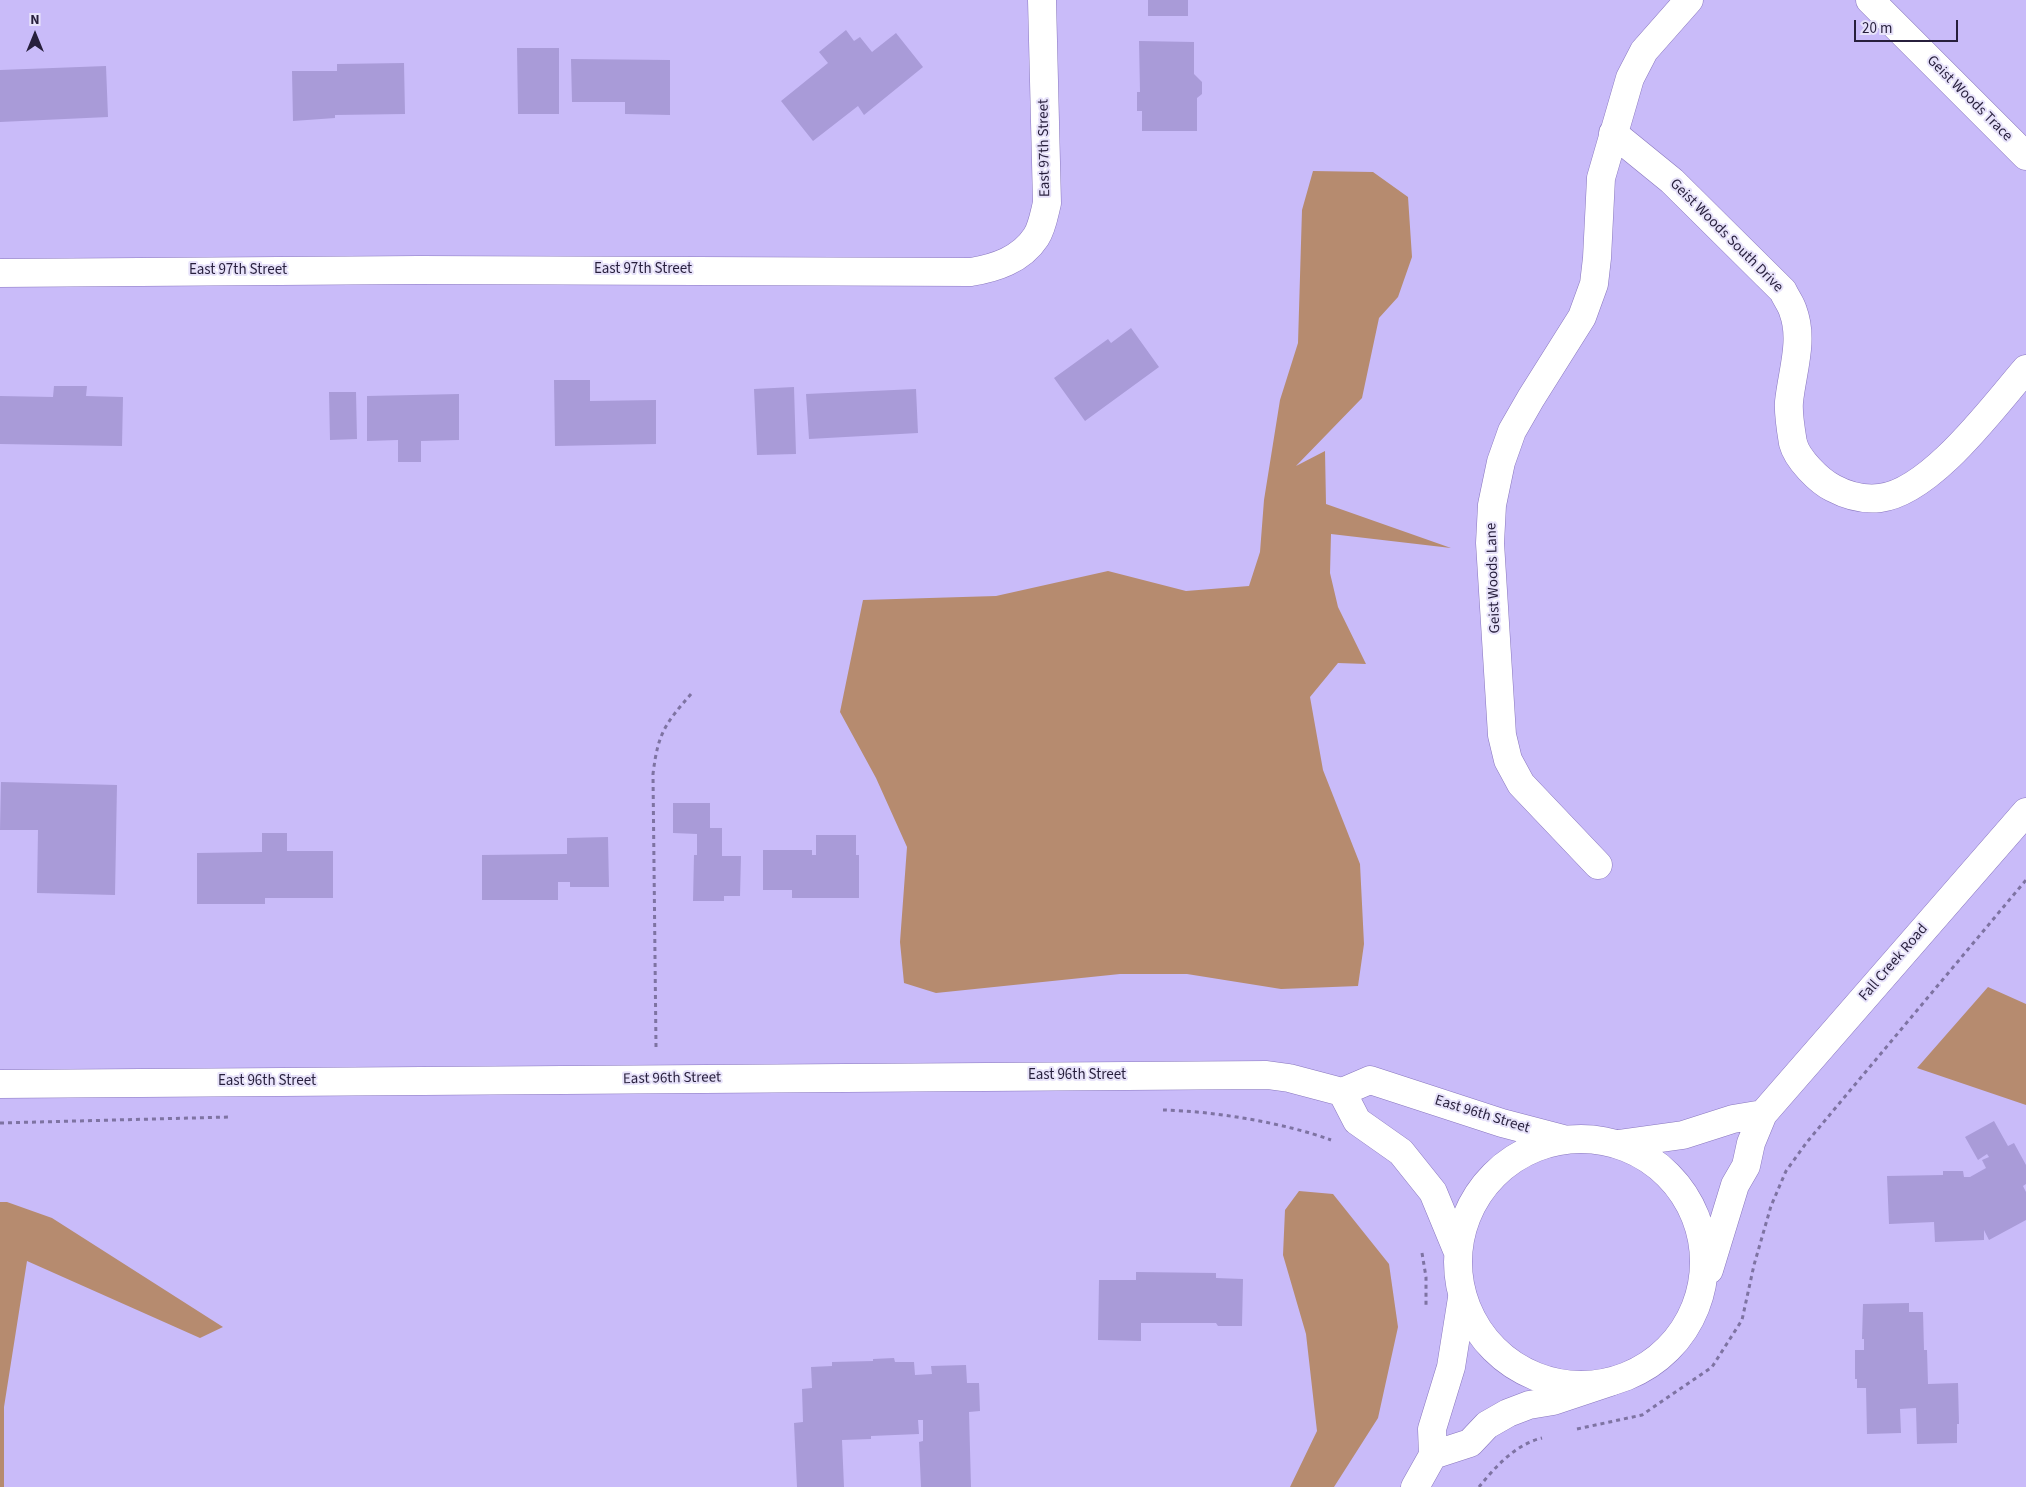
<!DOCTYPE html>
<style>
body{margin:0}
#map{position:relative;width:2026px;height:1487px;overflow:hidden;background:#c9bbf9;font-family:"Source Sans 3",sans-serif}
canvas{display:block}
.north{position:absolute;left:10px;top:10px;width:50px;height:50px;-webkit-text-stroke:4px #e7e2fa;paint-order:stroke;rotate:0deg;font-size:14px;font-weight:700;line-height:20px;text-align:center;color:#271f3c}
.north::after{content:'';display:block;margin:auto;width:18px;height:22px;background:#271f3c;clip-path:polygon(50% 0,100% 100%,50% 72%,0 100%)}
.scale{position:absolute;left:1854px;top:20px;width:104px;height:22px;box-sizing:border-box;border:2px solid #271f3c;border-top:0;padding-left:6px;font-size:15px;line-height:18px;white-space:nowrap;color:#271f3c;-webkit-text-stroke:4px #e7e2fa;paint-order:stroke}
</style>
<div id="map">
<canvas width="2026" height="1487"></canvas>
<div class="north">N</div>
<div class="scale">20 m</div>
</div>
<script>
const ctx = document.querySelector('canvas').getContext('2d');
ctx.lineJoin = 'round';
function fillPath(path, color) { ctx.fillStyle = color; ctx.fill(path, 'evenodd'); }
function trace(path, color, width, dash) { ctx.strokeStyle = color; ctx.lineWidth = width; ctx.lineCap = dash ? 'butt' : 'round'; ctx.setLineDash(dash || []); ctx.stroke(path); }
function label(font, color, halo, rows, align = 'center') {
  ctx.font = font + ' "Source Sans 3",sans-serif'; ctx.lineWidth = 4; ctx.setLineDash([]); ctx.textBaseline = 'middle'; ctx.strokeStyle = halo; ctx.fillStyle = color; for (const [text, x, y, turn = 0] of rows) {
    ctx.save(); ctx.translate(x, y); ctx.rotate((+turn || 0) * Math.PI / 180); ctx.textAlign = isNaN(turn) ? turn : align; if (halo) ctx.strokeText(text, 0, 0); ctx.fillText(text, 0, 0); ctx.restore();
  }
}
const green = new Path2D(`
 M1313,171L1373,172L1408,197L1412,257L1398,297L1379,318L1362,398L1296,466L1325,451L1326,504L1451,548L1331,534L1330,573L1338,607L1366,664L1338,663L1310,697L1323,770L1360,864L1364,944L1358,986L1281,989L1187,974H1120L936,993L904,983L900,942L907,847L876,778L840,712L863,600L996,596L1108,571L1186,591L1249,586L1260,552L1264,500L1280,400L1298,343L1302,210Z
 M1988,987L2026,1004V1105L1917,1068Z
 M1299,1191L1333,1194L1389,1264L1398,1327L1378,1418L1334,1487H1290L1317,1431L1306,1334L1283,1255L1285,1210Z
 M0,1202H7L52,1218L223,1327L200,1338L27,1261L4,1407V1487H0Z`);
const building = new Path2D(`
 M1148,0H1188V16H1148Z
 M846,30L854,41L860,37L872,52L896,33L923,67L864,115L858,106L813,141L781,101L828,63L819,52Z
 M1139,41L1194,42V74L1202,82V94L1197,98V131H1142V111H1137V92H1140Z
 M517,48H559V114H518Z
 M571,59L670,60V115L625,114V102H572Z
 M404,63L405,114L335,115V118L293,121L292,71H337V64Z
 M106,66L108,117L0,122V70Z
 M1131,328L1159,367L1085,421L1054,378L1108,339L1111,343Z
 M554,380H590V401L656,400V444L555,446Z
 M54,386H87L86,396L123,397L122,446L0,444V396L53,397Z
 M794,387L796,454L757,455L754,389Z
 M916,389L918,433L809,439L806,394Z
 M329,392H356L357,439L330,440Z
 M459,394V440L421,441V462H398V440L367,441V396Z
 M1,782L117,785L115,895L37,893L38,830H0Z
 M673,803H710V828H722V856H741L740,896H724V901H693L694,855H697V834L673,833Z
 M262,833H287V851H333V898H265V904H197V853L262,852Z
 M816,835H856V855H859V898H792V890H763V850H812V855H816Z
 M608,837L609,887H570V882H558V900H482V855L567,854V838Z
 M1994,1121L2008,1146L2014,1143L2026,1165V1184L2023,1186L2026,1192V1220L1989,1240L1984,1230V1240L1935,1242L1934,1222L1889,1224L1887,1176L1943,1175V1171H1963L1964,1177H1970L1986,1168L1982,1160L1989,1157L1987,1154L1978,1160L1965,1137Z
 M1136,1272L1216,1273V1278L1243,1279L1242,1326H1218L1216,1323H1141V1341L1098,1340L1099,1280H1136Z
 M1909,1303V1312H1923L1924,1350H1927L1928,1384L1958,1383L1959,1424H1957V1443L1917,1444L1916,1408L1900,1409L1901,1433L1867,1434L1866,1388H1857V1379H1855V1350H1864V1339H1862L1863,1304Z
 M894,1358L895,1362H914L915,1375L932,1374L931,1366L966,1365L967,1383H979L980,1411L969,1412L971,1487H921L919,1442L923,1441V1420H918L919,1434L871,1436V1439L842,1440L844,1487H797L794,1423L803,1422L802,1389L812,1388L811,1367L832,1366V1362L873,1361V1359Z`);
const path = new Path2D(`
 M656,1047L653,774C658,733 665,724 691,694
 M1163,1110C1213,1111 1285,1123 1331,1140
 M0,1123L230,1117
 M1422,1253L1426,1277V1308
 M1577,1429L1642,1415L1712,1367L1742,1320L1754,1265L1771,1206L1786,1171L1807,1142L2026,880
 M1479,1487C1495,1467 1516,1444 1542,1438`);
const minor = new Path2D(`
 M1870,0L2026,156
 M1613,133L1672,181L1783,291C1786,298 1791,304 1793,311C1804,340 1792,372 1789,402C1788,414 1791,431 1793,443C1797,459 1819,481 1833,488C1848,496 1863,500 1880,498C1931,492 1993,407 2026,369
 M0,273L419,270L971,272C995,268 1021,260 1036,237C1042,228 1044,215 1047,203L1042,0
 M1598,865L1521,784L1508,760L1502,735L1490,543L1492,505L1501,462L1512,431L1531,398L1582,317L1594,284L1597,258L1601,178L1630,78L1644,51L1689,0`);
const secondary = new Path2D(`
 M1433,1455L1470,1443L1487,1425L1508,1413L1529,1405L1553,1401L1610,1382
 M1415,1487L1433,1455L1432,1429L1451,1367L1462,1298`);
const primary = new Path2D(`
 M0,1084L1267,1075L1289,1078L1342,1092L1370,1080L1502,1123L1567,1140
 M1342,1092L1357,1121L1401,1152L1433,1192L1457,1250
 M1458 1262a123 123 0 1 1 246 0a123 123 0 1 1-246 0Z
 M1618,1144L1683,1135L1733,1119L1763,1114
 M1709,1270L1735,1185L1746,1166L1751,1143L1763,1114L2026,812`);
const streetNames = [
 ["Geist Woods Trace",1969,99,45],
 ["East 97th Street",1045,148,-91],
 ["Geist Woods South Drive",1726,236,45],
 ["East 97th Street",643,270],
 ["East 97th Street",238,271],
 ["Geist Woods Lane",1494,578,-92],
 ["Fall Creek Road",1894,963,-49],
 ["East 96th Street",1077,1076],
 ["East 96th Street",672,1079,-1],
 ["East 96th Street",267,1082],
 ["East 96th Street",1482,1115,17]
];
fillPath(green, '#b68b6f');
fillPath(building, '#a99bd8');
trace(minor, '#8876be', 29);
trace(secondary, '#8876be', 29);
trace(primary, '#8876be', 29);
trace(path, '#7e73a2', 3, [4, 4]);
trace(minor, '#fff', 28);
trace(secondary, '#fff', 28);
trace(primary, '#fff', 28);
label('15px', '#271f3c', '#e7e2fa', streetNames);
</script>
